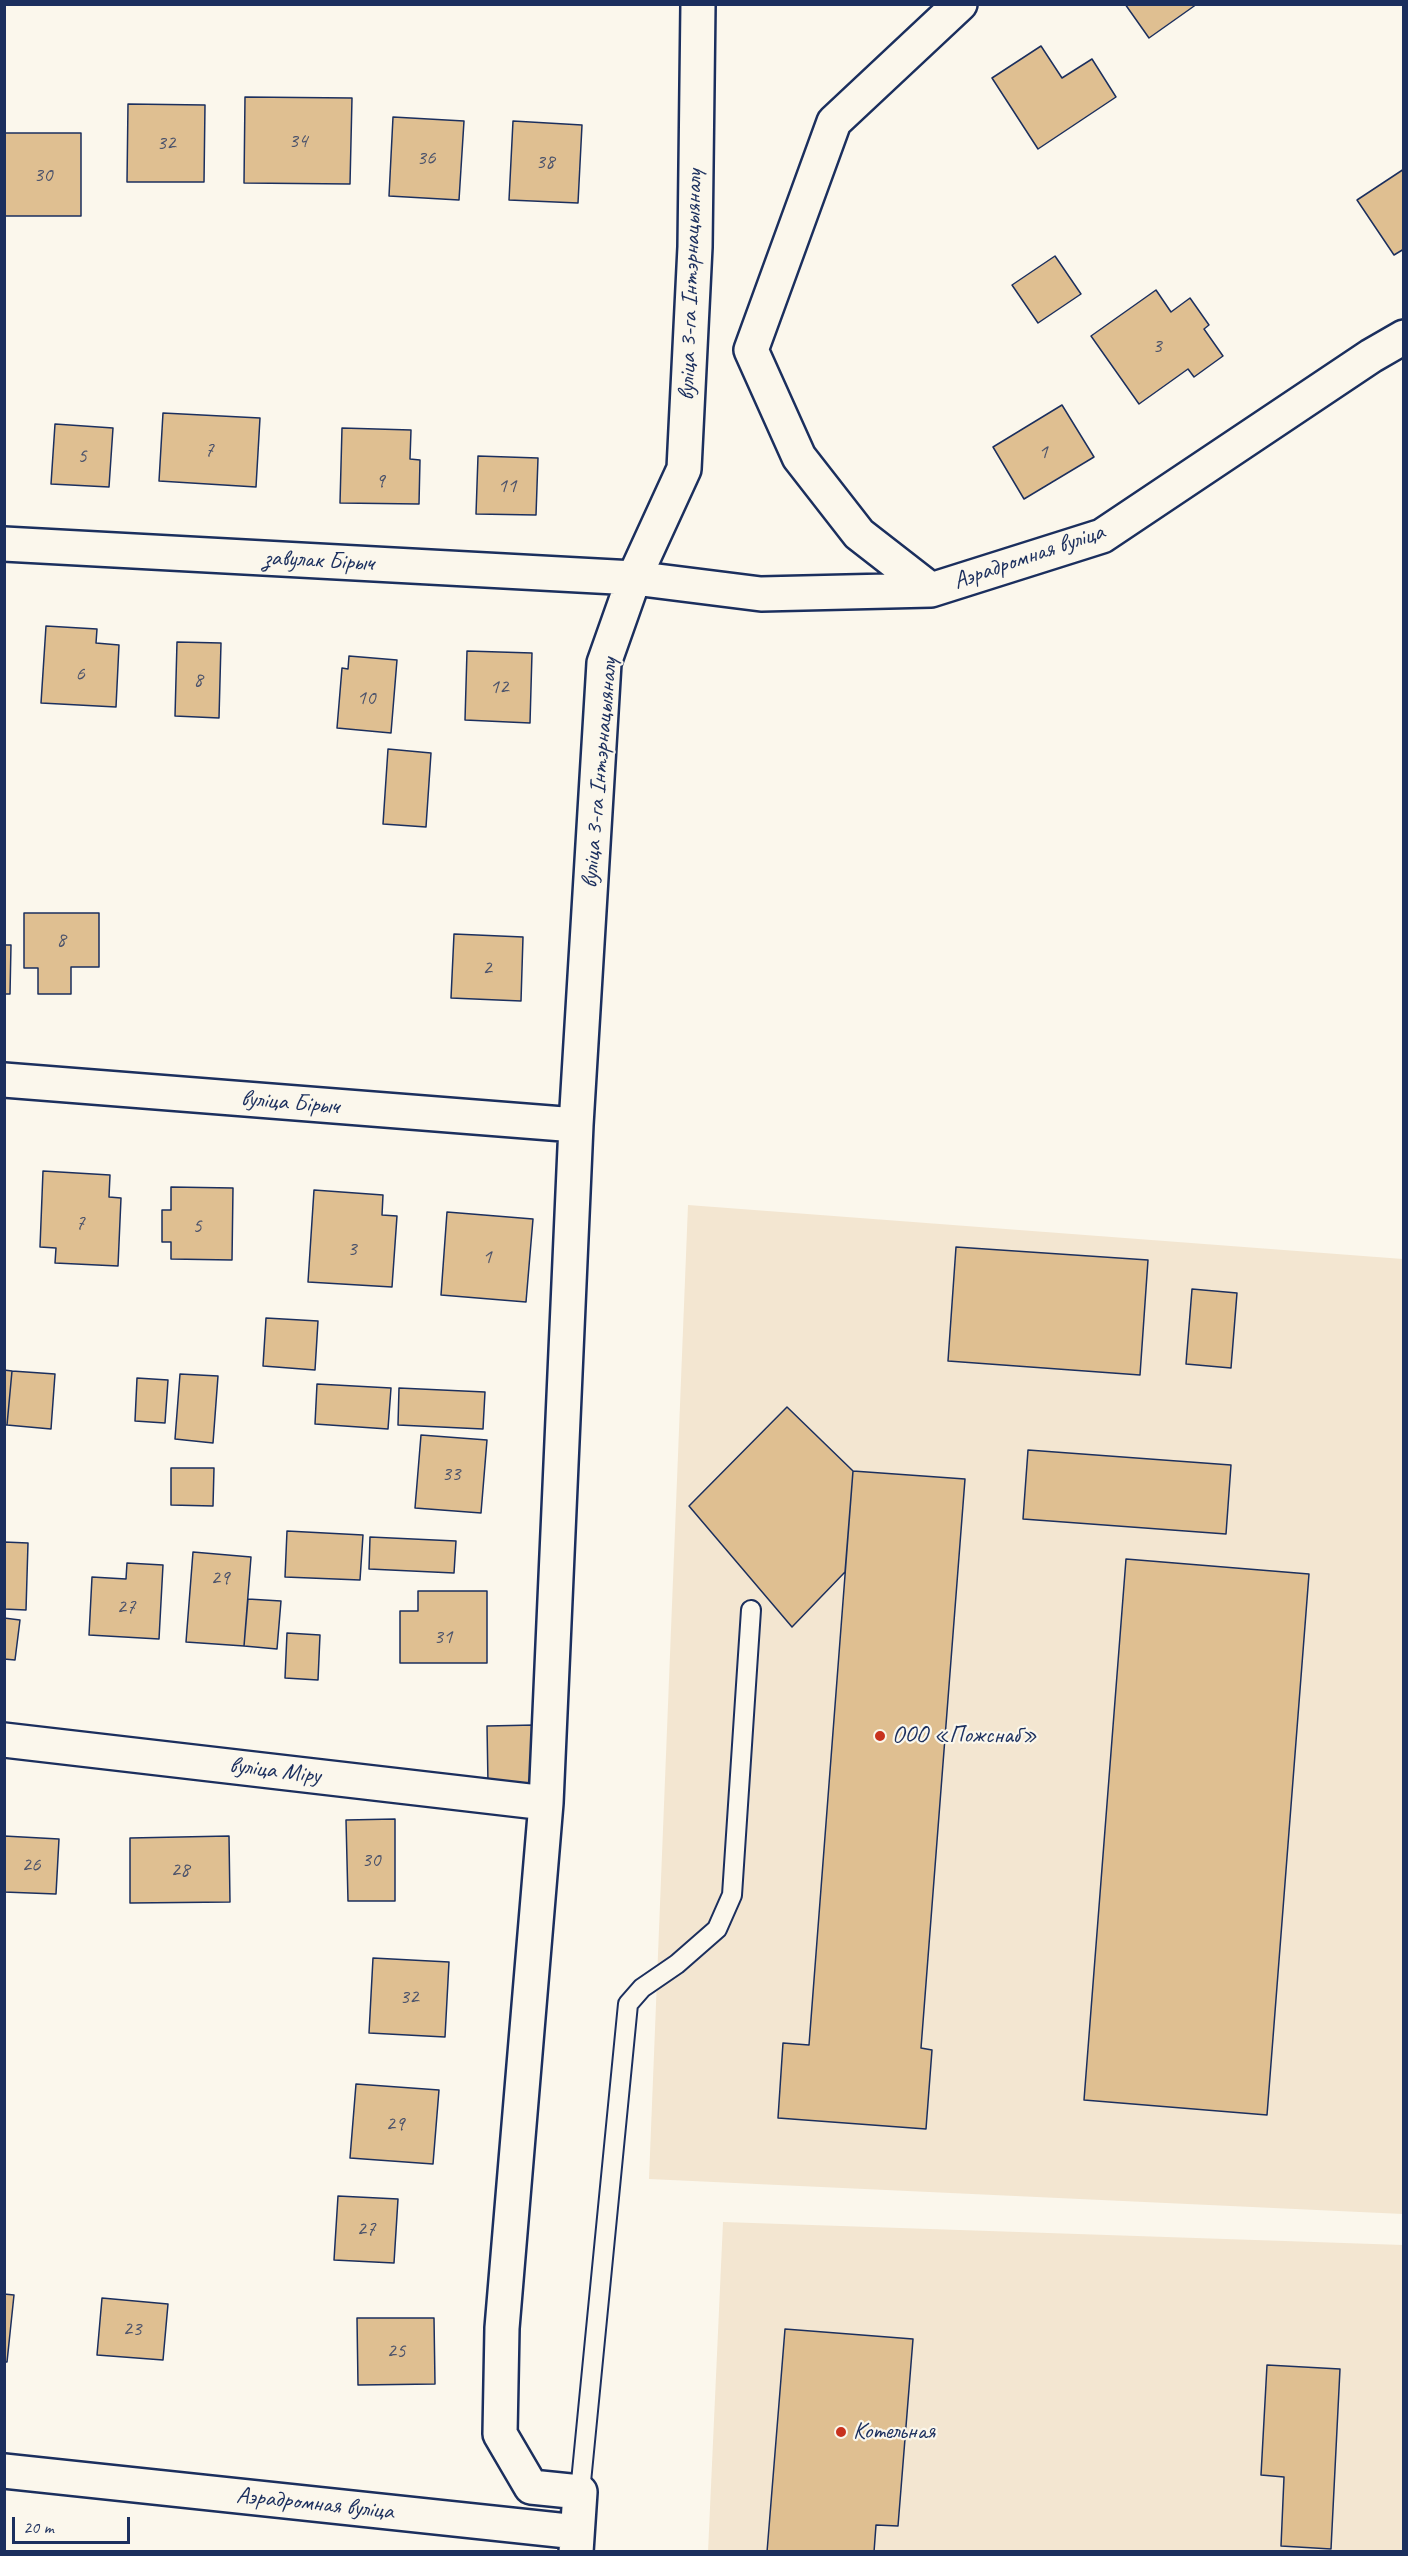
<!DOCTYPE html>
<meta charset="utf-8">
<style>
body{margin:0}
#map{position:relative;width:1408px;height:2556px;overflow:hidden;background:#fbf7ec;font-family:Caveat,sans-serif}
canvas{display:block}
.frame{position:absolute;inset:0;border:6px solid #1b2f5e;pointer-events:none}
.scale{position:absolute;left:12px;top:2517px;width:118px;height:27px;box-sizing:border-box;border:3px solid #1b2f5e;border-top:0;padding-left:8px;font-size:18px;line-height:21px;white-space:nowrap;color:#1b2f5e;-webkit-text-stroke:4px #fbf7ec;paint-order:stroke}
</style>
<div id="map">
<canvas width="1408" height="2556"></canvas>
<div class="frame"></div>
<div class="scale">20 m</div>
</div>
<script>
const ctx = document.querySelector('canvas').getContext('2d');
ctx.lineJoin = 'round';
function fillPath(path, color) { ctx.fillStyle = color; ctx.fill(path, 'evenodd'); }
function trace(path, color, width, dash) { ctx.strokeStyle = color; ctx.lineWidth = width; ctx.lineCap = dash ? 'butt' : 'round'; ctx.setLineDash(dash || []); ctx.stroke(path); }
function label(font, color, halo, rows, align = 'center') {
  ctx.font = font + ' Caveat,sans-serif'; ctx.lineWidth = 4.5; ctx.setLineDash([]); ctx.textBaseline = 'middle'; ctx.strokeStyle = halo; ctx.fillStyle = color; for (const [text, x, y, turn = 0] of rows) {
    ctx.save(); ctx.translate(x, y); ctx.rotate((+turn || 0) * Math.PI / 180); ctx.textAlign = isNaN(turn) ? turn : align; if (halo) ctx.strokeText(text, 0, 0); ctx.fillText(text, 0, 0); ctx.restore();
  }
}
const built = new Path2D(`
 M688,1205L1403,1259V2214L649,2179Z
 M723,2222L1403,2245V2551L708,2552Z`);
const building = new Path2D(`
 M1125,4H1197L1149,38Z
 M1041,46L1062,78L1092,59L1116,97L1038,149L992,78Z
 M245,97L352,98L350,184L244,183Z
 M128,104L205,105L204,182H127Z
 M393,117L464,121L459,200L389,196Z
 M513,121L582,125L578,203L509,200Z
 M4,133H81V216H4Z
 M1404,169V249L1394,255L1357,200Z
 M1055,256L1081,294L1038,323L1012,285Z
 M1156,290L1171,312L1190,298L1209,325L1204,329L1223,356L1194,377L1188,369L1139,404L1091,336Z
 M1062,405L1094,457L1024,499L993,447Z
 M163,413L260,418L256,487L159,481Z
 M55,424L113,428L109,487L51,484Z
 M342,428L411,430L410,459L420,460L419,504L340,503Z
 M478,456L538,458L536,515L476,514Z
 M46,626L97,629L96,643L119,645L116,707L41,703Z
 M177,642L221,643L219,718L175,716Z
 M467,651L532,653L530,723L465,720Z
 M349,656L397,660L391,733L337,728L342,668L348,669Z
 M388,749L431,753L426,827L383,824Z
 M24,913H99V967H71V994H38V968H24Z
 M454,934L523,937L521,1001L451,998Z
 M4,945H11L10,994H4Z
 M43,1171L110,1175L109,1197L121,1198L118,1266L55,1263L56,1248L40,1247Z
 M171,1187L233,1188L232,1260L171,1259V1242H162V1210H171Z
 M314,1190L383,1195L382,1215L397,1216L392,1287L308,1282Z
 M447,1212L533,1219L526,1302L441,1295Z
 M956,1247L1148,1260L1140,1375L948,1361Z
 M1192,1289L1237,1293L1231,1368L1186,1364Z
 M266,1318L318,1321L315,1370L263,1366Z
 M4,1370L12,1371L7,1425H4Z
 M12,1371L55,1374L51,1429L7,1425Z
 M180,1374L218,1376L213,1443L175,1439Z
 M137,1378L168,1380L165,1423L135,1421Z
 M317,1384L391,1388L388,1429L315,1424Z
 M399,1388L485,1392L483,1429L398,1425Z
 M787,1407L853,1471L845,1572L792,1627L689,1506Z
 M421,1435L487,1440L481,1513L415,1508Z
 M1028,1450L1231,1465L1226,1534L1023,1519Z
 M171,1468H214L213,1506L171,1505Z
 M853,1471L965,1479L921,2048L932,2050L926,2129L778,2118L783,2043L809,2045Z
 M287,1531L363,1535L360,1580L285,1577Z
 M370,1537L456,1541L454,1573L369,1569Z
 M4,1542L28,1543L26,1610L4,1609Z
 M193,1552L251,1557L244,1646L186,1642Z
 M1126,1559L1309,1574L1267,2115L1084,2100Z
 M127,1563L163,1565L159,1639L89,1635L92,1577L126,1579Z
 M418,1591H487V1663H400V1611H418Z
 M248,1599L281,1601L277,1649L244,1646Z
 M4,1618L20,1620L15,1660L4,1659Z
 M287,1633L320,1635L318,1680L285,1678Z
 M535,1725L536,1783L488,1784L487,1726Z
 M395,1819V1901H348L346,1820Z
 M4,1836L59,1839L56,1894L4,1892Z
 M229,1836L230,1902L130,1903V1838Z
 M373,1958L449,1962L445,2037L369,2033Z
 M356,2084L439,2090L433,2164L350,2158Z
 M338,2196L398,2199L394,2263L334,2260Z
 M4,2294L14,2295L7,2362H4Z
 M102,2298L168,2304L163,2360L97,2355Z
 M357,2318H434L435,2384L358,2385Z
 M785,2329L913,2339L898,2526L876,2525L874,2552H767Z
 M1267,2365L1340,2369L1331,2549L1281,2546L1284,2477L1261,2475Z`);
const service = new Path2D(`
 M580,2492L628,2004L642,1988L677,1964L717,1929L732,1895L751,1610`);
const minor = new Path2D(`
 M4,544L634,578L761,594L931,590L1102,536L1371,356L1404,337
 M931,590L859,534L799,457L751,350L834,122L960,4
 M4,1080L576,1125
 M4,1740L546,1803
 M4,2471L577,2532
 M576,2552L580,2492L531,2487L500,2434L502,2328L546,1803L576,1125L604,663L634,578L684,469L695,247L698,4`);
const markers = [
 [880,1736,6,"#c8321e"],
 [841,2432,6,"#c8321e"]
];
const numberNames = [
 ["34",298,141],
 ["32",166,143],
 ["36",426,158],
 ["38",545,162],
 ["30",43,175],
 ["3",1157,346],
 ["7",209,450],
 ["1",1043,452],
 ["5",82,456],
 ["9",380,481],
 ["11",507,486],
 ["6",80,674],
 ["8",198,680],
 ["12",499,687],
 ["10",366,698],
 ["8",61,940],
 ["2",487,968],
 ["7",80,1223],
 ["5",197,1226],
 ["3",352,1249],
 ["1",487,1257],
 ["33",451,1474],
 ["29",220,1578],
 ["27",126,1607],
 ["31",443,1637],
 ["30",371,1860],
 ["26",31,1865],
 ["28",180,1870],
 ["32",409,1997],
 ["29",395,2124],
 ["27",366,2229],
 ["23",132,2329],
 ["25",396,2351]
];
const streetNames = [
 ["вуліца 3-га Інтэрнацыяналу",691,285,-88],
 ["Аэрадромная вуліца",1029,557,-19],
 ["завулак Бірыч",319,561,3],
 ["вуліца 3-га Інтэрнацыяналу",600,773,-85],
 ["вуліца Бірыч",290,1103,5],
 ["вуліца Міру",275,1771,7],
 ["Аэрадромная вуліца",315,2504,6]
];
const poiNames = [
 ["ООО «Пожснаб»",892,1736],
 ["Котельная",853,2432]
];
fillPath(built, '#f3e6d1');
fillPath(building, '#dfbf91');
trace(building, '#1b2f5e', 1.5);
trace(service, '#1b2f5e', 22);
trace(minor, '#1b2f5e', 38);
trace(service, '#fbf7ec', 18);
trace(minor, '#fbf7ec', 33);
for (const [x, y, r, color] of markers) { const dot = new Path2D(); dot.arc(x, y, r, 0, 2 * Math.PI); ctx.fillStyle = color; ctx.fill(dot); trace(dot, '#fbf7ec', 2); }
label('21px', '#4c536b', null, numberNames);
label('24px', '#1b2f5e', '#fbf7ec', streetNames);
label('24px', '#1b2f5e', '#fbf7ec', poiNames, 'left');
</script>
